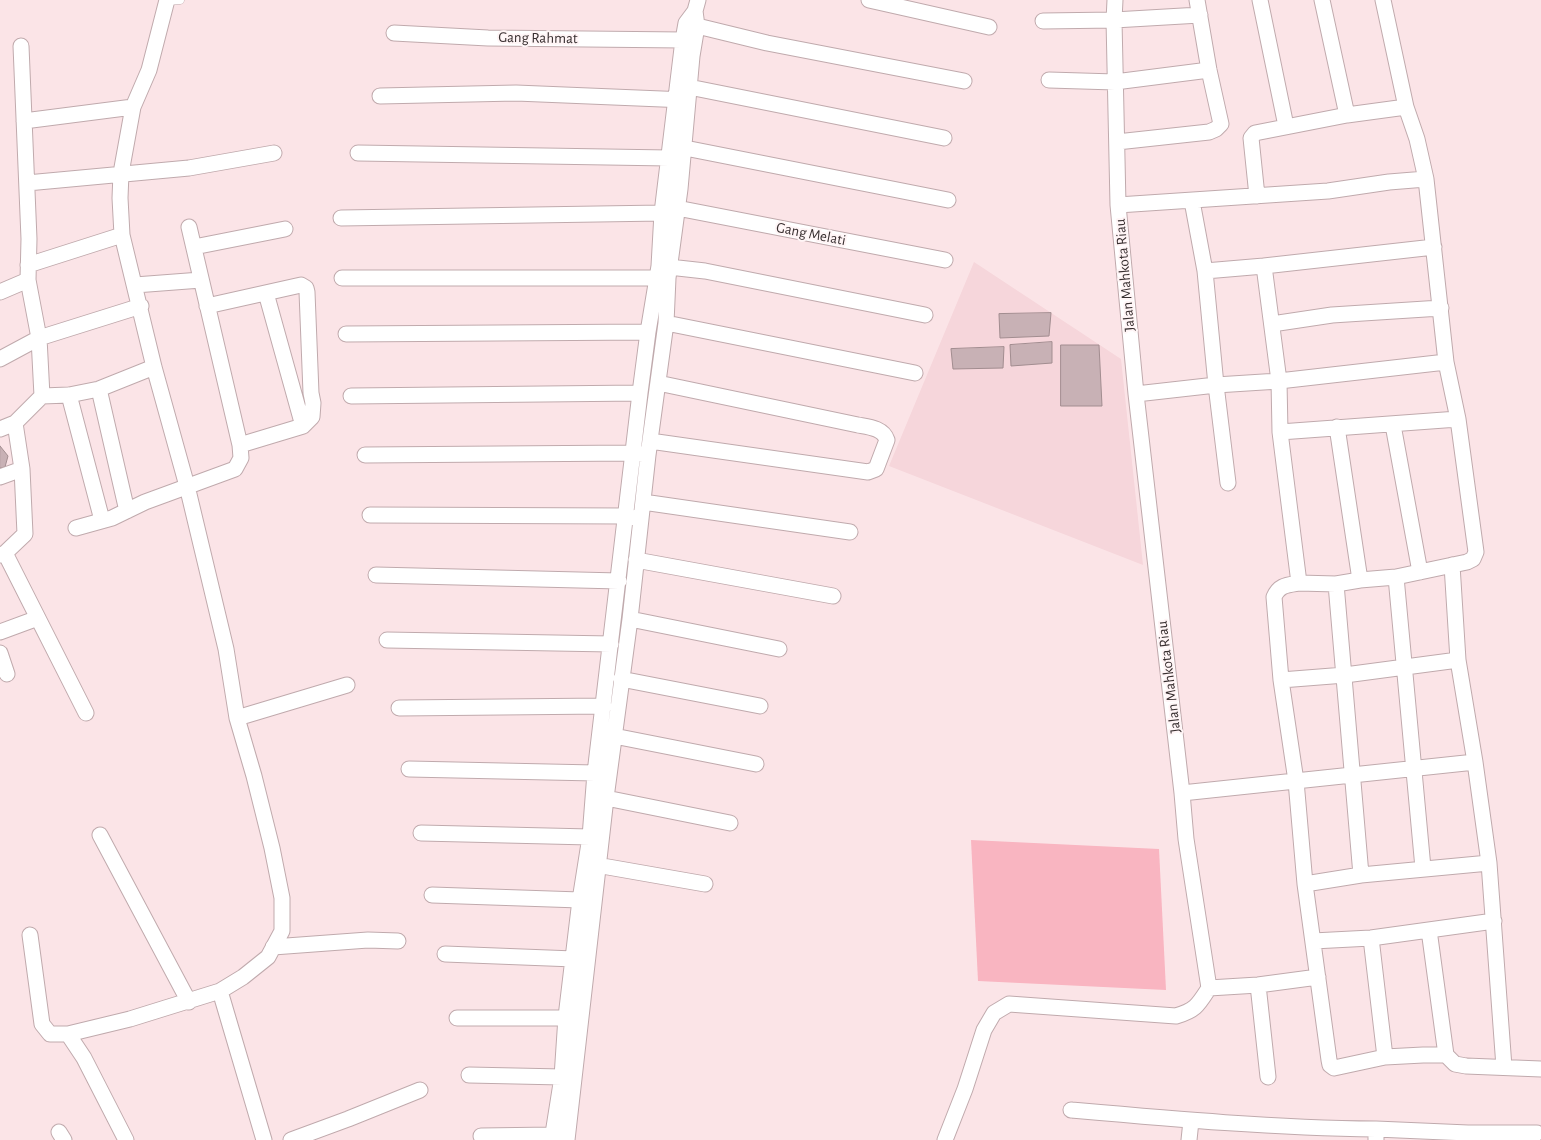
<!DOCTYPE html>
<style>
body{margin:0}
canvas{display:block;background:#fbe4e7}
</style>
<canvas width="1541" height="1140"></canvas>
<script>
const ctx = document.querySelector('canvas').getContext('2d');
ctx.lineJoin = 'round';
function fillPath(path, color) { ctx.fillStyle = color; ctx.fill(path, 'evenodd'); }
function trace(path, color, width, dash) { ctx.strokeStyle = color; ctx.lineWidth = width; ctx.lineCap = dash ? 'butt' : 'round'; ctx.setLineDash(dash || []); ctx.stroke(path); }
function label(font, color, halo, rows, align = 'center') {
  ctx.font = font + ' "Alegreya Sans",sans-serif'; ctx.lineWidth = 4; ctx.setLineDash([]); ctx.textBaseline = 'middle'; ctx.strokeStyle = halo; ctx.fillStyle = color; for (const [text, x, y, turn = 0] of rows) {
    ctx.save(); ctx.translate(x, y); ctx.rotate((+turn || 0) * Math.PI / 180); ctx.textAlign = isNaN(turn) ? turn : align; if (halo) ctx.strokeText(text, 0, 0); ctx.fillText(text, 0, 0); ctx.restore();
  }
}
const built = new Path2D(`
 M974,262L1121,359L1143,565L889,466Z`);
const green = new Path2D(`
 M971,840L1159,849L1166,990L978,981Z`);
const building = new Path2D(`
 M1051,313L1049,336L1000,338L999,314Z
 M1052,342V363L1011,366L1010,345Z
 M1061,345H1099L1102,406H1061Z
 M1004,347L1003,368L953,369L951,349Z
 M0,446L8,456L5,467L0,468Z`);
const lane = new Path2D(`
 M167,1L180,0`);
const street = new Path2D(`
 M167,0L149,70L133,107L121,173L120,198L122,235L154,367L187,486L226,649L237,718L254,776L272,848L282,898V931L268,957L243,977L220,991L264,1140
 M869,0L989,27
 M1260,0L1286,126
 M1322,0L1347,115
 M1043,21L1114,20L1200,15
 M689,24L767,43L964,81
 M394,33L488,38L683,40
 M1049,80L1115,82L1209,70
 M689,87L944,138
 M380,96L516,93L686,100
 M24,121L133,107
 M1117,142L1209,132L1216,129L1221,124L1209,70L1197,0
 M685,148L948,200
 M358,153L669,158
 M27,183L189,168L274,153
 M1257,196L1251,138L1255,133L1347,115L1406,107
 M1192,201L1205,271
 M1118,205L1328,191L1389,182L1426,179
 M677,208L945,260
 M341,218L662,213
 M194,247L285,229
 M28,265L122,235
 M660,266L705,271L925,315
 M1264,266L1279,381L1280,432L1299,583C1287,585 1279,585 1274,597L1281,680L1296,781L1305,884L1329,1060L1330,1065L1334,1068L1385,1057L1423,1055H1446
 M342,278H666
 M135,285L201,280
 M0,292L28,280
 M266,293L303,426
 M207,306L301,285L306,288L307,292L311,393L313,403L312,417L303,426L240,445
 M666,323L915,373
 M1272,324L1332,315L1441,308
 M346,334L648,332
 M0,359L39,338L141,306
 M99,389L127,511
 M1136,394L1216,385L1279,381L1446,362
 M69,395L102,520
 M42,396L69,395L99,389L154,367
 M351,396L640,393
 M1393,425L1420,572
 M1337,427L1360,580
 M0,429L15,423
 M1280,432L1458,419
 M650,441L868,472L876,469L887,440C883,428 869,427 858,425L658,383
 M365,455L633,453L643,454
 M0,477L22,469
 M1228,483L1216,385L1205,271L1264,266L1434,247
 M643,502L850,532
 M370,515L626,516L635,518
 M76,528L112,518L145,502L235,469L241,458L240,445L189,227
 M5,553L86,713
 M0,555L5,553L25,534L22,469L15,423L42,396L39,338L28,280L29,239L21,46
 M636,560L833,596
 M1452,565L1458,660L1475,762L1489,863L1504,1067
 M376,575L619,581
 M1396,577L1423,868
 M1299,583L1336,584L1360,580L1396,577L1467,562L1473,559L1476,552L1458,419L1446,362L1426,179L1417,139L1406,107L1383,0
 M1336,584L1361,875
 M630,619L779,649
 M0,632L38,618
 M387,640L611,644
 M0,653L7,674
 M621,679L760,706
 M1281,680L1345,675L1458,660
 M399,708L604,706
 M237,718L347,685
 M614,736L756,764
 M409,769L595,773
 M1182,793L1475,762
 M606,798L730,823
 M421,833L590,837
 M100,835L189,1002
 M591,864L705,884
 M1305,884L1361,875L1489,863
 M432,895L580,900
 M1429,930L1446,1055L1455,1064L1466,1066L1541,1069
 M30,935L42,1024L50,1034H68
 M1371,938L1385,1057
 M1313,941L1371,938L1494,921
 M273,947L368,940L398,941
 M445,954L574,959
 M1258,985L1268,1077
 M1209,988L1258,985L1318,977
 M457,1018H575
 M469,1075L562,1077
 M1071,1110C1173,1119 1274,1128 1376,1129
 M59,1132L64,1140
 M481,1136L552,1135
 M126,1140L84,1058L68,1034L130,1019L220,991
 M291,1140L348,1119L420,1090
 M552,1140L562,1077L566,1017L580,900L590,837L595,773L640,393L648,332L659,266L662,213L683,40L686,23L695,11
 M567,1140L606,798L630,619L648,455L666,323L668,278L680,189L692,56L697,26L695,11L698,0
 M945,1140L965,1089L984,1030L994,1013L1009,1004L1176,1016C1196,1010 1198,1005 1209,988L1186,839L1182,793L1136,394L1118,205L1114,20L1115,0
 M1189,1140L1191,1121
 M1376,1140V1129L1468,1133H1537`);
const streetNames = [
 ["Gang Rahmat",538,38,1],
 ["Gang Melati",811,234,11],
 ["Jalan Mahkota Riau",1125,275,-95],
 ["Jalan Mahkota Riau",1169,677,-97]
];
fillPath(built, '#f6d6db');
fillPath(green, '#f9b5c1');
fillPath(building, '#c8b1b5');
trace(building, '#a28d90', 1);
trace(lane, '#c0aaad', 9);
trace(street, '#c0aaad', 17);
trace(lane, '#fff', 8);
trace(street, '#fff', 15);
label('15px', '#382f30', '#fff5f6', streetNames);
</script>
